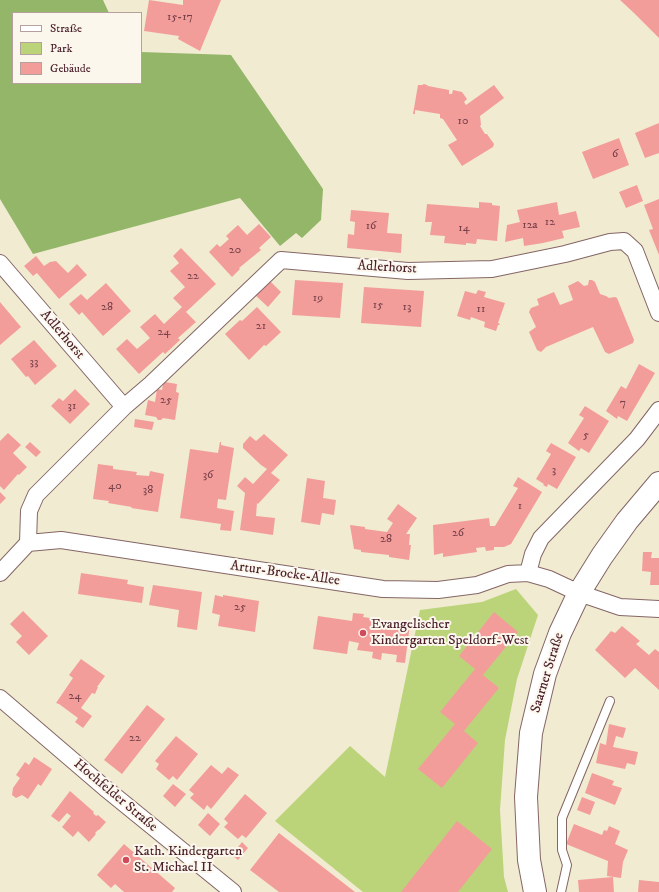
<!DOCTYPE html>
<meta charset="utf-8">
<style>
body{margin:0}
#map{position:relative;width:659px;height:892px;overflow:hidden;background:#f1ebd2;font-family:"IM FELL DW Pica",serif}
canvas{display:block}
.legend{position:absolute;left:12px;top:12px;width:130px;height:72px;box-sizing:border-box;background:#fbf7ec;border:1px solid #b4a19f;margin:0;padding:5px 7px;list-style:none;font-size:12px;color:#4a1f2b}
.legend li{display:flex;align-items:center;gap:8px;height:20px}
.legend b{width:20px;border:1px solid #b4a19f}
</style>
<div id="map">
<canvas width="659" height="892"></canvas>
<ul class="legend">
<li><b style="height:5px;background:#fff"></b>Straße</li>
<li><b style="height:11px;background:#bbd479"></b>Park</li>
<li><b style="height:11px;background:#f39d9b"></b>Gebäude</li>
</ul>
</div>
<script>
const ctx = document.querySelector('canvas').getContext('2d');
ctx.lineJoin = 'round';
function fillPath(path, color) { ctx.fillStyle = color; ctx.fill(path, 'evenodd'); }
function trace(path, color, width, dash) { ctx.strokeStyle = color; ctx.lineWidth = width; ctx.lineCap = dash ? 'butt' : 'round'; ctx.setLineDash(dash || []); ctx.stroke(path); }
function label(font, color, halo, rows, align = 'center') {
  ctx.font = font + ' "IM FELL DW Pica",serif'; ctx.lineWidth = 4; ctx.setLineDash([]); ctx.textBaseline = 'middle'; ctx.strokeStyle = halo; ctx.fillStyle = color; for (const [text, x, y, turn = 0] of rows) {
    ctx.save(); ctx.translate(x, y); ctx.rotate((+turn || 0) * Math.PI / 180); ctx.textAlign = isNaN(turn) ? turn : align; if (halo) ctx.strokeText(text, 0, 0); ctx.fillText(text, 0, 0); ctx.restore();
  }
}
const green = new Path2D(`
 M516,589L538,615L517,679L505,740L500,810L504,877L508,892H363L275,821L350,746L385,777L420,610L482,602Z`);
const forest = new Path2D(`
 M0,0H103L109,13H13V83H141V52L231,55L323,189L321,220L302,238L296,233L280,246L240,198L33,254L0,199Z`);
const building = new Path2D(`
 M149,0L183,5V0H221L200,51L178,39L179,36L144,31Z
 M620,0H659V38L634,13Z
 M424,84L427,85L428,86L449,90V94H452L453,90L462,92L467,99L464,102L466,105L494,85L504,98L480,116L481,125L480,126L485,134H487L494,144L493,147L462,166L448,145L457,140L443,119L440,118V114L415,110V114H413L418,85H422Z
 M659,123V153L645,158L635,133Z
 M619,138L629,165L593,179L582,152Z
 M637,185L643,201L626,208L619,192Z
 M659,199V255L649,230L653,229L644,205Z
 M479,202L492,203V205L500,206L497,241L477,239L476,244L466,243V245L444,243L445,236L430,235L432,222H425L427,204L479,208Z
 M557,202L559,215L576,211L580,227L562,231L564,238L543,243L524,246L523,238L505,242L507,225L520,222L517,210Z
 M351,210L389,213L387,233L402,234L401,253L347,248L348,234L354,235L355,222L350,221Z
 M259,224L271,237L259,248L261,250L239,268L240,269L232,277L209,252L217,244L220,247L229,239L226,236L238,225L247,235Z
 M181,248L216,284L186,312L196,322L178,338L180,340L165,354L163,352L139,374L116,349L127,339L137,349L150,338L140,327L155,314L164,324L182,307L173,298L185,287L170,271L179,263L173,256Z
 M36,256L44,266L50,262L56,261L68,273L77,264L87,275L59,299L37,273L33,276L24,266Z
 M269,280L281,292L268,307L254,294Z
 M295,280L343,283L340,318L292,315Z
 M589,280H592L595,282L600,294L606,296L609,298L615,297L617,298L634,340L633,343L609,354L605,352L593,327L546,347L541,352L537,350L529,332L536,327L529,312L531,308L539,305L537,299L554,292L560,305L573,300L568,286L578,281L584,286L588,285Z
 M106,283L131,311L103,336L82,312L79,315L69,304L81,294L87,300Z
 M364,287L424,291L421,327L361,323Z
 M478,290L486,292L484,297L505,303L498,323L500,324L499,325H498L496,331L484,327L485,322L471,317L470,320L457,316L465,291L476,294Z
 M0,302L21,327L0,345Z
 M257,307L281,332L266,346L264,345L249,360L225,334L240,320L242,321Z
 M34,340L57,366L35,385L28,376L26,377L11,359Z
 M639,364L655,373L627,421L618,416L617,419L606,411L621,386L626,389Z
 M165,382L177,384L176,392L179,393L175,420L163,418L161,420H158L156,417L145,415L148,400L155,402L157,389L162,390L163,384Z
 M75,389L90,404L70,424L51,406L59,398L63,401Z
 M585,406L609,421L589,453L581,448L579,451L568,443L584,418L579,415Z
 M135,419L154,422L152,430L134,427Z
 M8,433L21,445L13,453L27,467L19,475L18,474L4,490L0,486V441Z
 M264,434L288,455L271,473L280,480L258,504L257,503L256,516L275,518L273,535L240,530L245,493L237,486L245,477L253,484L267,469L261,465L243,448V444L250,436L256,441Z
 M30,442L41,452L36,457L25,447Z
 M220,442H221V445L234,448L226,500L218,499L217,508L234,511L231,531L220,530L221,524L180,518L190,449L218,453Z
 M551,443L576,457L557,489L548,484L547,487L543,485L544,484L536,479L551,454L546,451Z
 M98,464L113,466V469L137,472L136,475L149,476L150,471L164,474L158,512L131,508L132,507L108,503L109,501L93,499Z
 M518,477L542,492L511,544L504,547H494V550L486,551L485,547L476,548L477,552L443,557V553L434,555L433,525L489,518L490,526H495L518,488L513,486Z
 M307,478L325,481L323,498L336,500L334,515L322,513L320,525L301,522Z
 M0,492L6,498L0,504Z
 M398,504L417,518L406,534H410L409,545H411L409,560L389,557V555L361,552V550L354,549L350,525L365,527V529L387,532L393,523L387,519Z
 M643,552H652L651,558H659V585H650L651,572L642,571Z
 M81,573L128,580L127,584L144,587L142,603L78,594Z
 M153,585L202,592L197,630L177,627L179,610L149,605Z
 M215,595L223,597V595L259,601L255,632L218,626L220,615L212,613Z
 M23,611L48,636L29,655L16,642L22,636L10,624Z
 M494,612L518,632L483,675L499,688L464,731L478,743L442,788L418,769L455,724L440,712L475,669L459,656Z
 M353,613L364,614L363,617L410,624L405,663L396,662L397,655L382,653L381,660L372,658L373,652L357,650L359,643L349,641L347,654L313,649L318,616L352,621Z
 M622,626L640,641L636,644L649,655L655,649L659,652V690L635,668L625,678L595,650L611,631L615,633Z
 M81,659L105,676L97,687H98L95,694L92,693L81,708L92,716L83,728L75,722L78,718L59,704L56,703L73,678L69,675Z
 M147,705L165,719L122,774L104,760Z
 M609,724L626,728L623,738L616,736L613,747L638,752L635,765L627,763L625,769L596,763L600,743L606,745Z
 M176,736L198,754L177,780L173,776L169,780L156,769L159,764L155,761Z
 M34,757L52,769L41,786L38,784L28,799L22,795L16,798L12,795L13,788L20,778L16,775L25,762L29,765Z
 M211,765L222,774L228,767L239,775L211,809L207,805L204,810L190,798L194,794L189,790Z
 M592,773L614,781L612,785L622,788L615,805L585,793Z
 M173,784L186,794L175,807L163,796Z
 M70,791L94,812L93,813L96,816L98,815L106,822L99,830H98L95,833L96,834L89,842L78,831L73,837L62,827L71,816L67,813L59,822L51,816Z
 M245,794L267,813L246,838L242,835L238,839L224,827L228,823L224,819Z
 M582,797L595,802L590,815L577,810Z
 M208,813L220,824L210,836L198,825Z
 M457,821L492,849L458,892H401Z
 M574,824L602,835L604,830L607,831L609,826L620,831L615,844L628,850L623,862L621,878L607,876L608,861L566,844Z
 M279,833L355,892H279L250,870Z
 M242,842L248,848L238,860L232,855Z
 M124,844L175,888L172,892H124L115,884L111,888L97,875Z
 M613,877L614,892H579L578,880Z
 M639,880L659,882V892H638Z`);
const service = new Path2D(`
 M561,892L567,865L562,850V818L610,701`);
const minor = new Path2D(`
 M0,263L124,407
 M28,543L29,511L36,495L124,407L151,384L281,260L408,271L492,269L565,254L610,242L624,241L635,251L659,313
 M0,573L28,543L61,540L383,589L438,590L477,585L508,574L528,573L549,579L579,593L620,607L659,609
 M528,573L533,554L541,538L637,439L659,410
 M0,698L105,788L233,892`);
const secondary = new Path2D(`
 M535,892L529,860L526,797L531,733L545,674L560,633L579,593L602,556L627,521L659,483`);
const markers = [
 [363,633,4,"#d1495b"],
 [126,860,4,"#d1495b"]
];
const numberNames = [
 ["15-17",180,18],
 ["10",463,122],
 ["6",615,155],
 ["12",550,223],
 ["12a",530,226],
 ["16",371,227],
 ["14",464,229],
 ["20",235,251],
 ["22",193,277],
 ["19",318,299],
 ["15",378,306],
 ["28",107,308],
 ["13",407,308],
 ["11",481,310],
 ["21",261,327],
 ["24",164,333],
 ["33",34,363],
 ["25",166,401],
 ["7",623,404],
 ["31",72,407],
 ["5",586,436],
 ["3",554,471],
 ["36",208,476],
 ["40",115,487],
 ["38",148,491],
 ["1",520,507],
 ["26",458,534],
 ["28",386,540],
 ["25",240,608],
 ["24",75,697],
 ["22",135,739]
];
const streetNames = [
 ["Adlerhorst",387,268,3],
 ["Adlerhorst",62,335,49],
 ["Artur-Brocke-Allee",285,574,8],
 ["Saarner Straße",548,673,-73],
 ["Hochfelder Straße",115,796,40]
];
const poiNames = [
 ["Evangelischer",371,625],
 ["Kindergarten Speldorf-West",371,641],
 ["Kath. Kindergarten",134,852],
 ["St. Michael II",134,868]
];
fillPath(green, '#bbd479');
fillPath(forest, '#94b669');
fillPath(building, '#f39d9b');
trace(service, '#846665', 10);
trace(minor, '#846665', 18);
trace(secondary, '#846665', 24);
trace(service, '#fff', 8);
trace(minor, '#fff', 16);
trace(secondary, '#fff', 22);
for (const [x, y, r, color] of markers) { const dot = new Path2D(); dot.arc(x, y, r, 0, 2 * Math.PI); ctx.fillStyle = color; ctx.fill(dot); trace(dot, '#fbf7ec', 1.5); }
label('12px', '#743e47', null, numberNames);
label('14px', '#4a1f2b', '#fbf7ec', streetNames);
label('14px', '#4a1f2b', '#fbf7ec', poiNames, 'left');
</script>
